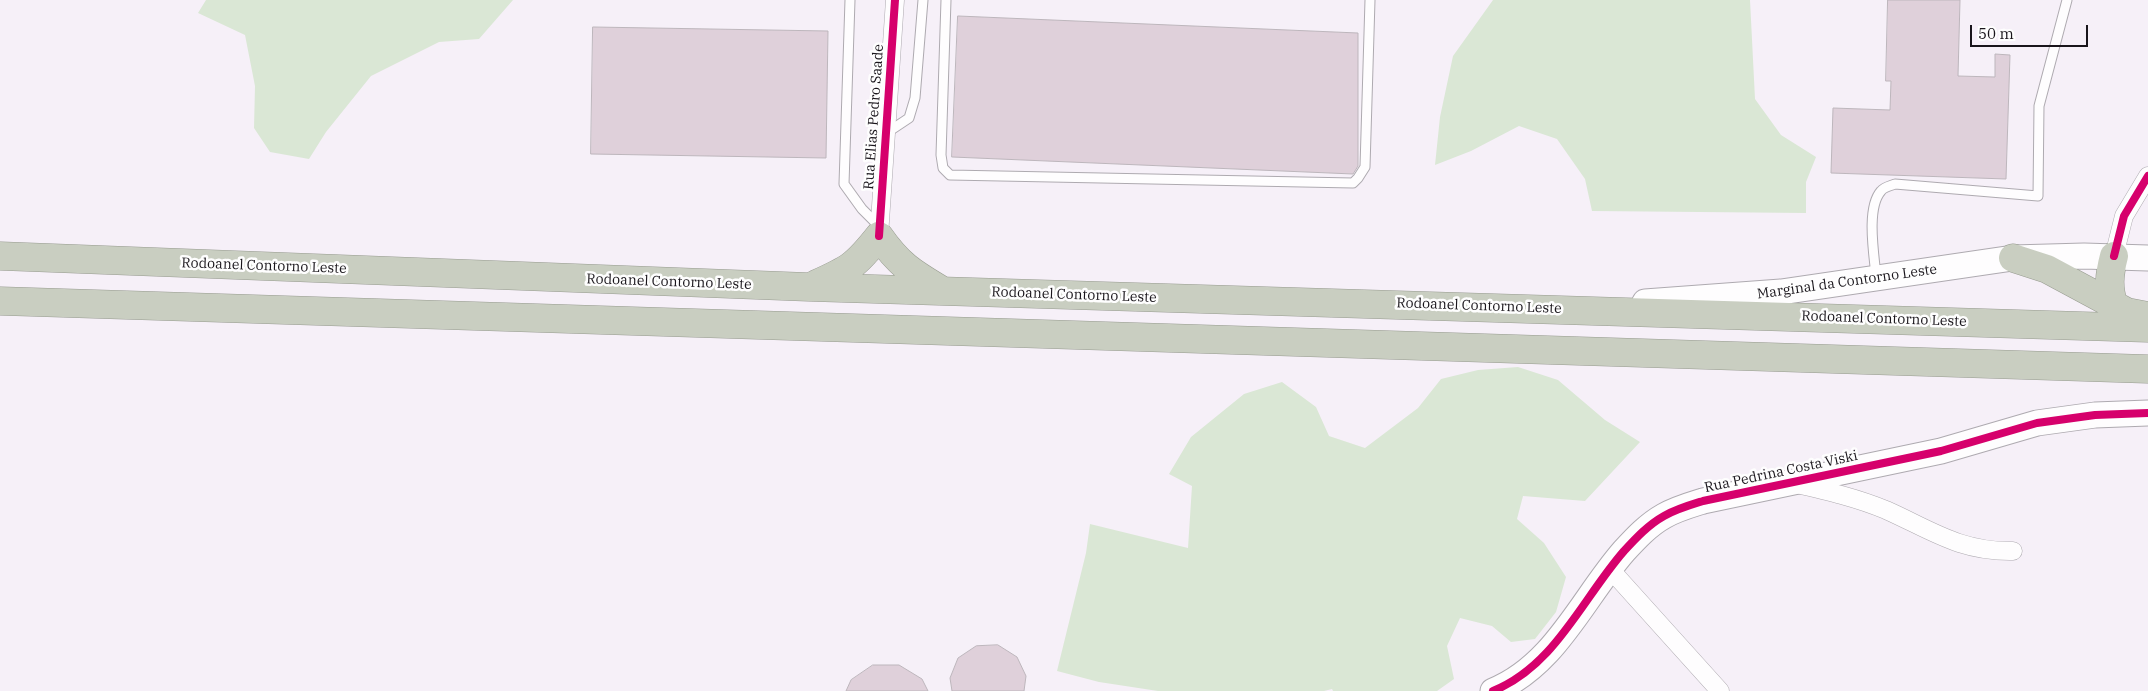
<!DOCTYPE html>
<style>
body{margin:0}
#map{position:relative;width:2148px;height:691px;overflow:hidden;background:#f6f0f8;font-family:"IBM Plex Serif",serif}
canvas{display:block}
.scale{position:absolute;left:1970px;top:25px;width:118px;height:22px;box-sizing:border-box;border:2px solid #19151b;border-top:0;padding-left:6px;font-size:15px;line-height:18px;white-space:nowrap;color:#19151b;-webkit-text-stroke:4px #fefefe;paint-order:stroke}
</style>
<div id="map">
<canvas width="2148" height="691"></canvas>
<div class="scale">50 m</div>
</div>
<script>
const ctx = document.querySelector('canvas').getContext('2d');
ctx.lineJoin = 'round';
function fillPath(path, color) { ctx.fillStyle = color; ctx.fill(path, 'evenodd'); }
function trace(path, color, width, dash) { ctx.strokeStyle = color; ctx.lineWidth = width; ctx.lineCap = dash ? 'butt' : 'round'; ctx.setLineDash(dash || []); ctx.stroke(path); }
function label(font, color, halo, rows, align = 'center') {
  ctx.font = font + ' "IBM Plex Serif",serif'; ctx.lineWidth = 5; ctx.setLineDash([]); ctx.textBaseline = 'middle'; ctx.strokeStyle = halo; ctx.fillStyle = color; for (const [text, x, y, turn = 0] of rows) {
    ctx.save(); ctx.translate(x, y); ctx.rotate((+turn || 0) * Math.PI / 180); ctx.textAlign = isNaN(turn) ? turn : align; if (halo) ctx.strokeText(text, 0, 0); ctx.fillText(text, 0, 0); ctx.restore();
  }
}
const green = new Path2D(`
 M206,0H513L479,39L439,42L371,76L326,132L309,159L270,152L254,128L255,86L245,35L198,13Z
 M1493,0H1750L1755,99L1781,135L1816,157L1806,182V213L1592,211L1585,179L1557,139L1519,126L1471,151L1435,165L1440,117L1453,56Z
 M1518,367L1558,380L1605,420L1640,442L1585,501L1523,496L1517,519L1544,543L1566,577L1556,612L1535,639L1511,642L1492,626L1460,618L1447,646L1454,679L1437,691H1333L1332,689L1324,691H1158L1099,682L1057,671L1086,553L1090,524L1188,548L1192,486L1169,474L1191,437L1244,394L1282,382L1316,407L1329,436L1365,448L1418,408L1441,379L1478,370Z`);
const building = new Path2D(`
 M1888,0H1960L1958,76L1995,77V54L2010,55L2006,179L1831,173L1833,108L1890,110L1891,81H1886Z
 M958,16L1358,33V166L1353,174L952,157Z
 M593,27L828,31L826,158L591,154Z
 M998,645L1017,657L1026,676L1024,691H952L950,678L958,658L976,646Z
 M873,665H899L922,679L928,691H846L851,680Z`);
const lane = new Path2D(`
 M850,0L844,184L862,209L879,226
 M946,0L941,155L943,168L950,175L1353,183L1358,178L1365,167L1370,0
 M885,134L909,118L915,98L923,0
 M1876,276C1874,254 1866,208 1881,191C1884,187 1890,186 1895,184L2038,196L2039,106L2067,0`);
const street = new Path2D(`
 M879,236L895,0
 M2114,256L2124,216L2148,176
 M1797,484C1827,491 1857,498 1886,510C1931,530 1960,552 2013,551
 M1610,569L1720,691`);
const secondary = new Path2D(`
 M1645,302L1781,292L2013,258L2084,256L2148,258
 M1493,691C1555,666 1582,599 1624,551C1636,538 1648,525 1664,516C1676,509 1690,505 1703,501L1941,451L2037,423L2095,415L2148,413`);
const highway = new Path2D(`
 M0,256L809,287L2148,328
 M2114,256C2109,275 2108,288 2114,306
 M2013,258L2047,269L2127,312L2148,316
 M816,284C850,269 856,265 879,236C900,266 913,273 943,291
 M0,301L2148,369`);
const cycleway = new Path2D(`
 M879,236L895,0
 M2114,256L2124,216L2148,176
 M1493,691C1555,666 1582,599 1624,551C1636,538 1648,525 1664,516C1676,509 1690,505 1703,501L1941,451L2037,423L2095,415L2148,413`);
const streetNames = [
 ["Rua Elias Pedro Saade",874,117,-86],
 ["Rodoanel Contorno Leste",264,266,2],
 ["Rodoanel Contorno Leste",669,282,2],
 ["Marginal da Contorno Leste",1847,282,-8],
 ["Rodoanel Contorno Leste",1074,295,2],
 ["Rodoanel Contorno Leste",1479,306,2],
 ["Rodoanel Contorno Leste",1884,319,2],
 ["Rua Pedrina Costa Viski",1781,472,-12]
];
fillPath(green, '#dae7d5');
fillPath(building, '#dfd0da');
trace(building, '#bdb6bc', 1);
trace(lane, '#aeaab0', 11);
trace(street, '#aeaab0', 19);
trace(secondary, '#aeaab0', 27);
trace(highway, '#979b90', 29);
trace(lane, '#fefdfe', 9);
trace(street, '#fefdfe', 18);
trace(secondary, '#fefdfe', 25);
trace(highway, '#c9cec1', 28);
trace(cycleway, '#d6006c', 8);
label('14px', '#19151b', '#fefefe', streetNames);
</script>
